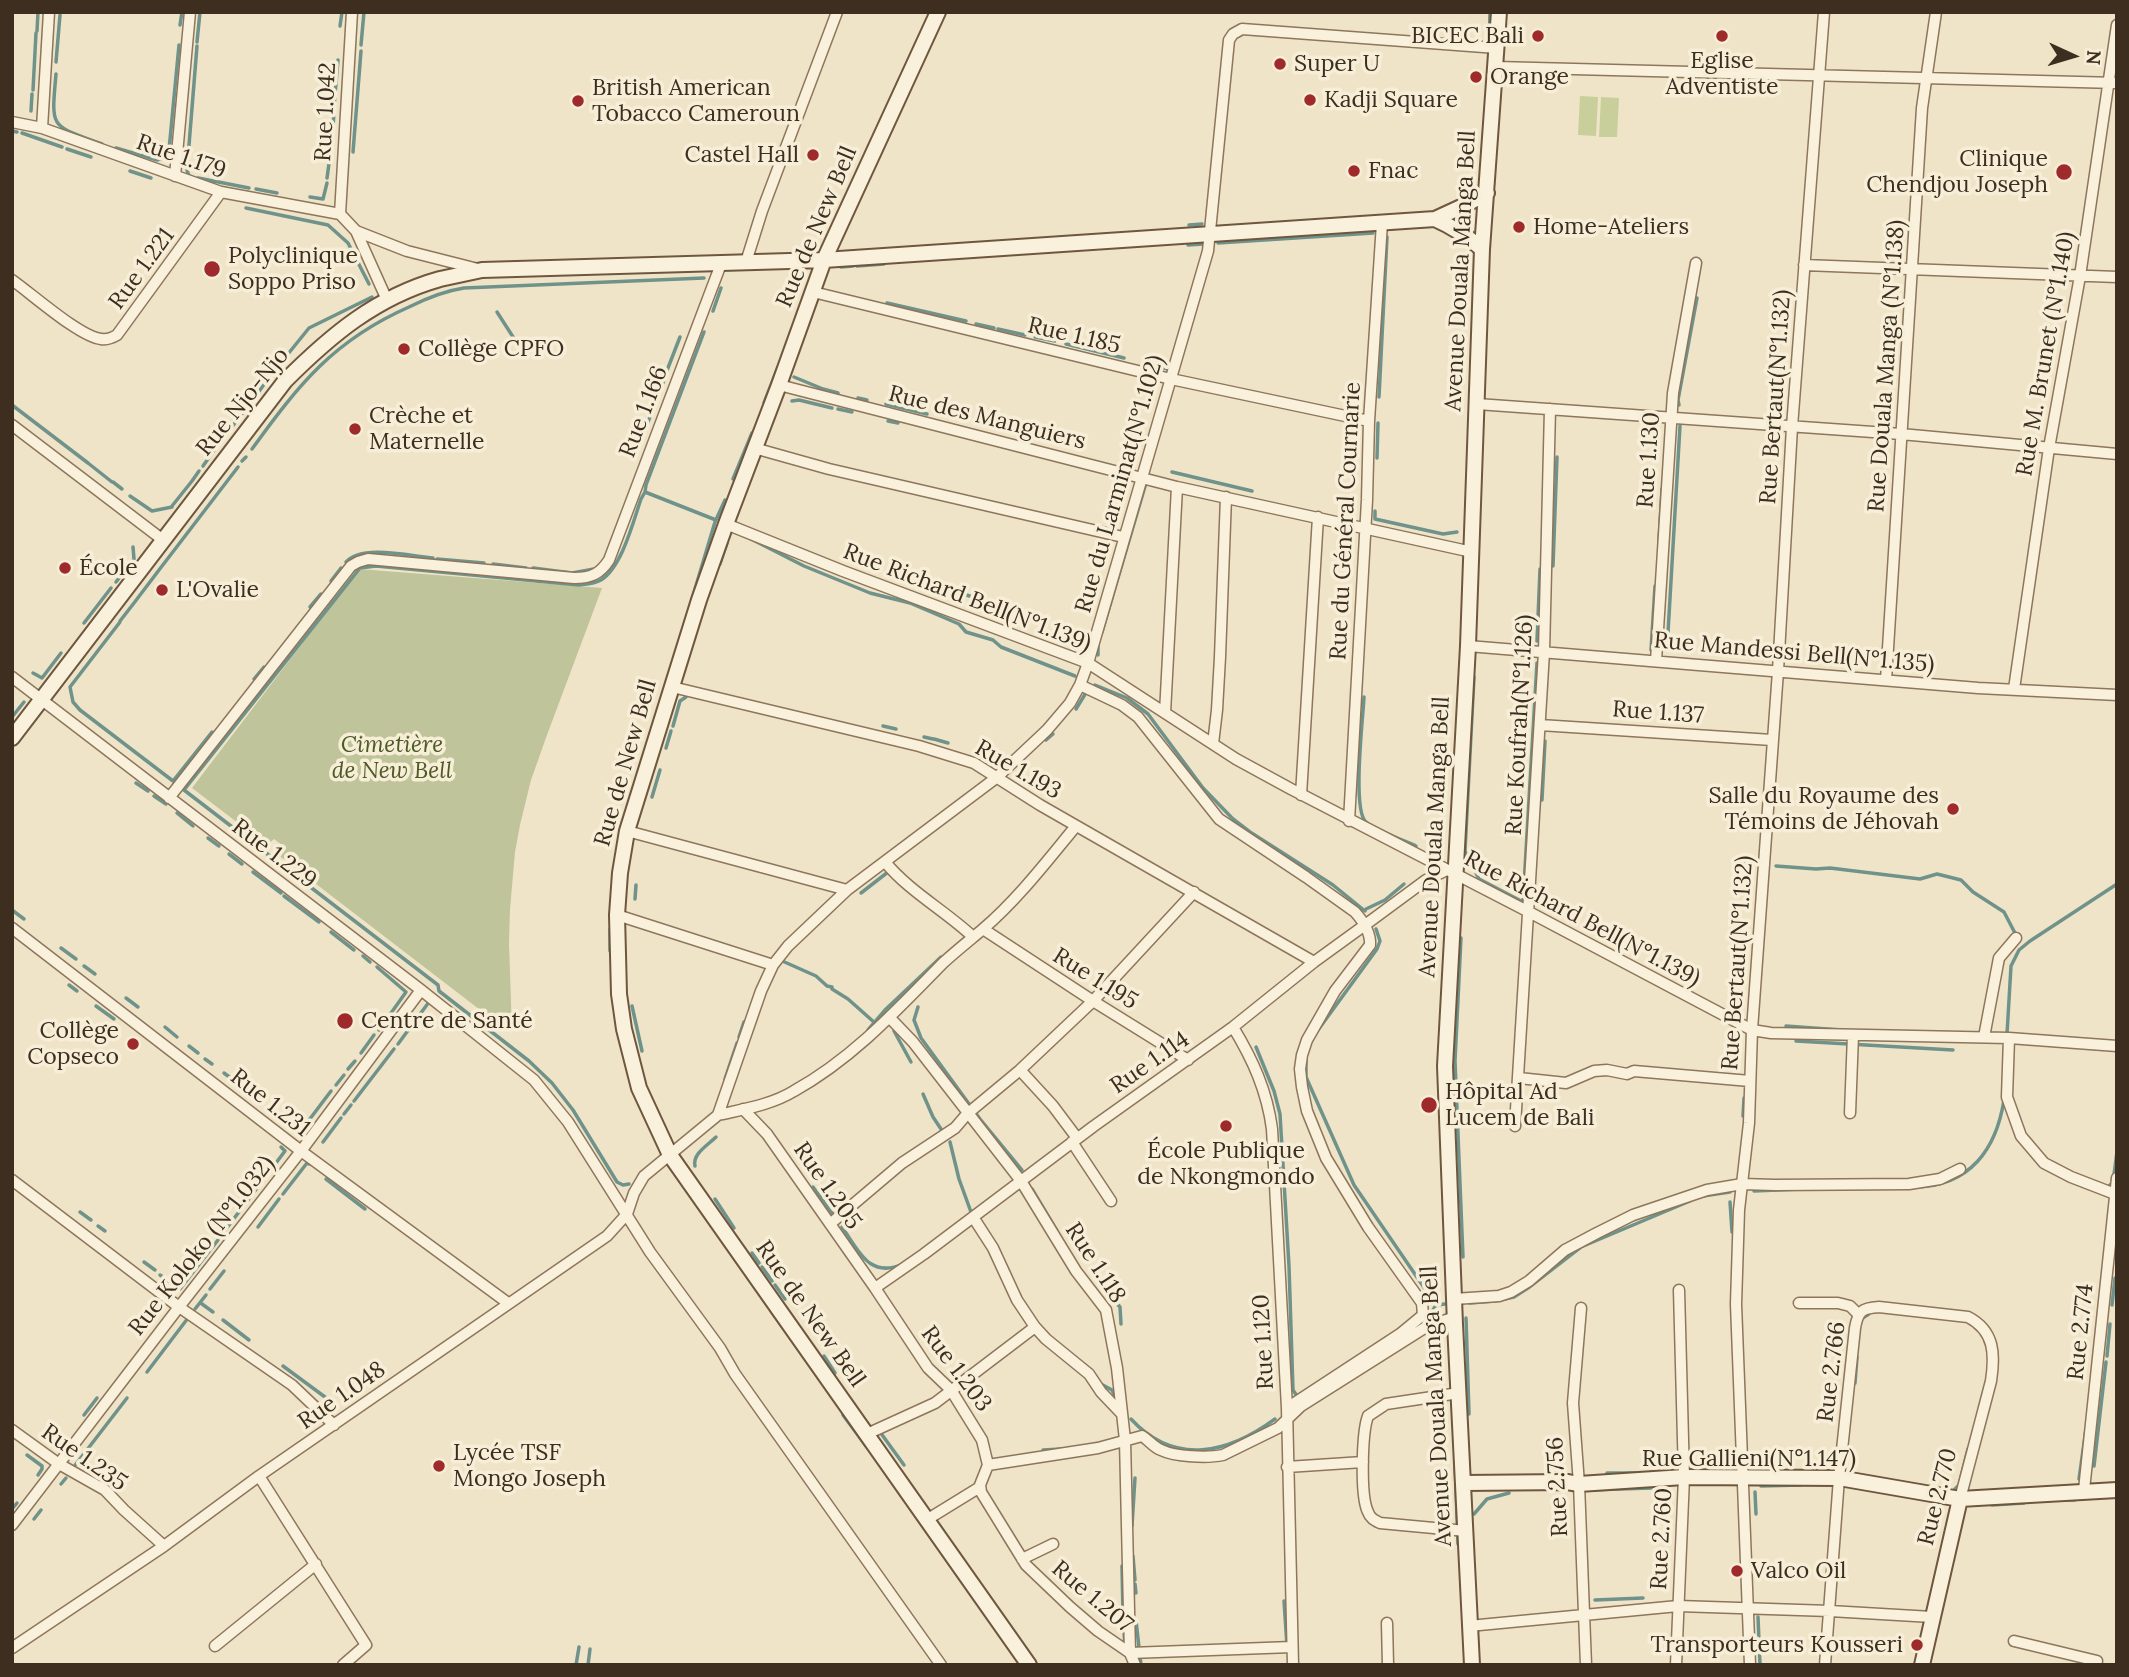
<!DOCTYPE html>
<meta charset="utf-8">
<style>
body{margin:0}
#map{position:relative;width:2129px;height:1677px;overflow:hidden;background:#f0e4c8;font-family:Lora,serif}
canvas{display:block}
.frame{position:absolute;inset:0;border:14px solid #3d2e20;pointer-events:none}
.north{position:absolute;left:2038px;top:21px;width:70px;height:70px;-webkit-text-stroke:5px #f7eed8;paint-order:stroke;rotate:94deg;font-size:19px;font-weight:700;line-height:28px;text-align:center;color:#3d2e20}
.north::after{content:'';display:block;margin:auto;width:24px;height:32px;background:#3d2e20;clip-path:polygon(50% 0,100% 100%,50% 72%,0 100%)}
</style>
<div id="map">
<canvas width="2129" height="1677"></canvas>
<div class="frame"></div>
<div class="north">N</div>
</div>
<script>
const ctx = document.querySelector('canvas').getContext('2d');
ctx.lineJoin = 'round';
function fillPath(path, color) { ctx.fillStyle = color; ctx.fill(path, 'evenodd'); }
function trace(path, color, width, dash) { ctx.strokeStyle = color; ctx.lineWidth = width; ctx.lineCap = dash ? 'butt' : 'round'; ctx.setLineDash(dash || []); ctx.stroke(path); }
function label(font, color, halo, rows, align = 'center') {
  ctx.font = font + ' Lora,serif'; ctx.lineWidth = 7; ctx.setLineDash([]); ctx.textBaseline = 'middle'; ctx.strokeStyle = halo; ctx.fillStyle = color; for (const [text, x, y, turn = 0] of rows) {
    ctx.save(); ctx.translate(x, y); ctx.rotate((+turn || 0) * Math.PI / 180); ctx.textAlign = isNaN(turn) ? turn : align; if (halo) ctx.strokeText(text, 0, 0); ctx.fillText(text, 0, 0); ctx.restore();
  }
}
const green = new Path2D(`
 M1580,96L1598,97L1596,136L1578,135Z
 M1601,97L1619,98L1617,137H1599Z`);
const cemetery = new Path2D(`
 M359,569L602,588L547,735L531,780L520,825L515,852L510,909L509,943L512,1031H509L488,1016L277,854L282,845L274,839L267,845L192,788Z`);
const stream = new Path2D(`
 M180,25L182,12
 M340,26L342,12
 M37,31L38,12
 M197,42L200,12
 M361,45L364,12
 M1489,45L1490,12
 M56,62L60,15
 M56,74C51,130 50,125 102,144
 M33,90L36,33
 M334,106L338,60
 M31,111L32,94
 M333,128L334,111
 M12,131L17,132
 M22,133L62,147
 M331,143L332,134
 M116,148L157,160L163,158L169,150L179,45
 M67,149L91,157
 M353,152L361,51
 M130,171L151,178
 M189,176L187,170L197,46
 M198,178L249,188
 M327,178L331,149
 M256,189L277,193
 M310,197L323,199L327,183
 M246,208L328,225L348,243L369,284
 M1189,225L1202,224
 M1218,243L1373,233
 M1188,245L1204,244
 M857,266L884,264
 M841,267L853,266
 M887,303L966,321
 M713,311L721,288
 M497,312L515,340
 M976,324L994,328
 M998,329L1025,335
 M1035,337L1055,341
 M1066,344L1124,358
 M1148,364L1168,369
 M666,373L680,337
 M271,375L309,328L372,297
 M794,377L823,389L838,393
 M257,394L271,375
 M1379,397L1387,237
 M858,398L867,400
 M792,401L799,400L832,408
 M655,402L664,380
 M764,403L778,367
 M886,404L927,414
 M12,405L88,463
 M1679,405L1678,400L1697,298
 M838,409L852,412
 M888,421L898,423
 M644,433L651,414
 M215,449L257,394
 M252,449C299,384 334,340 409,307C427,298 444,291 464,288L704,278
 M1377,458L1378,423
 M242,461L246,457
 M88,463L112,482
 M203,466L215,449
 M1172,472L1252,491
 M733,479L752,433
 M192,481L199,471
 M113,482L122,489
 M645,492L716,520
 M130,496L152,511L172,507
 M172,506L192,481
 M1375,511V519L1443,534L1457,532
 M749,538L804,566L870,593L910,603L959,624L966,632L993,640L1001,647L1075,676
 M1659,540L1662,489
 M437,559L484,563
 M346,562C362,544 410,556 433,558
 M493,564L526,568
 M720,564L727,543
 M1553,566L1557,457
 M533,568L572,573L594,569
 M159,570L238,467
 M331,581L341,568
 M116,582L134,559L133,547
 M947,588L1026,616
 M692,599L715,522L725,500
 M134,603L159,570
 M310,607L321,594
 M120,621L134,603
 M120,622L70,687L73,702L80,710L173,781L212,732
 M84,623L111,588
 M1061,628L1075,633
 M1102,632L1146,483
 M1537,641L1540,569
 M1651,650L1655,586
 M1667,650L1680,426
 M1098,655V642
 M33,673L42,678L61,653
 M1474,677L1465,851L1479,879L1523,902L1537,663
 M254,679L264,667
 M1095,685L1127,698L1148,714L1203,788L1233,819L1250,832L1333,885L1365,911
 M1364,697C1363,718 1352,810 1366,822C1374,829 1405,841 1416,846
 M1076,709L1087,691
 M12,717L24,702
 M673,726L680,701L686,697
 M883,726L896,729
 M924,737L933,739
 M934,739L948,743
 M1046,740L1053,734
 M666,748L671,731
 M136,783L148,791
 M154,796L166,804
 M652,797L660,770
 M1542,800L1545,741
 M177,813L193,826
 M208,838L219,846
 M229,854L242,864
 M1738,863L1752,864
 M1776,866L1816,869L1830,868L1920,879L1937,874L1961,880L1973,892L2004,912L2016,935
 M253,872L281,893
 M861,893L888,872
 M284,896L319,922
 M635,899L636,885
 M1366,909L1385,900L1404,884
 M12,910L24,919
 M331,932L354,950
 M1461,938L1455,1061L1463,1257
 M61,948L76,959
 M610,951V929
 M363,956L370,962
 M780,960L816,976L827,986L832,987V989L848,999L875,1023
 M84,966L95,974
 M377,967L406,992L379,1030
 M69,985L77,991
 M126,998L138,1007
 M96,1006L114,1019
 M632,1006L642,1051
 M918,1007L914,1020L921,1038L980,1119L1022,1170
 M1786,1026L1841,1030
 M165,1027L177,1037
 M868,1030L886,1009L941,957
 M1318,1030L1377,949L1380,941L1376,929
 M894,1031L911,1062
 M2007,1034L2011,966L2019,950L2030,941L2117,884
 M739,1037L744,1022
 M1796,1041L1953,1050
 M398,1044L429,1002
 M189,1046L198,1053
 M1256,1047L1274,1091L1280,1114L1289,1266L1293,1390L1299,1399
 M361,1053L374,1035
 M205,1059L212,1064
 M1306,1059V1077L1354,1185L1436,1305
 M348,1069L355,1061
 M224,1073L236,1082
 M725,1079L737,1043
 M336,1085L344,1075
 M923,1094L933,1117L941,1129
 M354,1101L394,1049
 M344,1114L351,1105
 M278,1115L300,1132L331,1091
 M1743,1116L1744,1098
 M323,1142L341,1118
 M950,1142L959,1179L971,1212
 M695,1166C692,1154 708,1145 716,1137
 M326,1179L365,1209
 M629,1184L623,1185L617,1182L573,1110L552,1083L529,1061L439,991L438,985L184,790L360,568L376,566L579,585C587,584 594,584 601,580C622,567 633,522 641,499L645,492L646,485L704,332
 M2109,1186L2113,1182L2117,1152
 M813,1187L835,1217
 M1917,1187C1970,1185 1996,1150 2004,1100
 M1032,1189L1057,1231
 M1754,1191L1801,1189
 M283,1194L307,1163L309,1164
 M1703,1196L1730,1192
 M715,1199L734,1228
 M1730,1202L1732,1232
 M80,1212L91,1220
 M98,1226L105,1231
 M258,1227L279,1199
 M842,1227C859,1251 869,1279 903,1264
 M223,1233L285,1151L281,1147
 M752,1253L759,1263
 M144,1262L155,1270
 M762,1267L772,1281
 M160,1275L180,1289L218,1240
 M1098,1282L1120,1307L1121,1324
 M775,1285L785,1299
 M210,1289L224,1271
 M1470,1303L1495,1301L1514,1297L1528,1288L1581,1247L1690,1201
 M202,1304L213,1312
 M1436,1305L1445,1304
 M2112,1305L2115,1278
 M195,1309L206,1295
 M771,1311L784,1329
 M1466,1318L1469,1414
 M1861,1319L1869,1314
 M223,1320L249,1340
 M1420,1326L1429,1317L1436,1305
 M824,1356L835,1373
 M2107,1356L2110,1324
 M283,1366L325,1397
 M147,1372L188,1318
 M1099,1383L1112,1390L1117,1401
 M1855,1383L1857,1357
 M84,1415L97,1398
 M843,1415L866,1446
 M1131,1419C1175,1467 1229,1453 1275,1419
 M880,1432L904,1465
 M1043,1450L1061,1449
 M27,1455L42,1466V1469L38,1475
 M1455,1462L1458,1544
 M2094,1466L2106,1362
 M73,1468L127,1398
 M1607,1473H1639
 M2079,1479L2086,1429
 M61,1484L66,1478
 M1761,1486L1801,1485
 M1590,1490L1651,1488
 M1954,1490L1959,1485L1968,1449
 M1755,1492L1756,1514
 M2065,1500H2075
 M1992,1505L2024,1503
 M12,1509L17,1503
 M1474,1514L1487,1499L1509,1493
 M34,1519L41,1510
 M1132,1526L1135,1478
 M1133,1556L1135,1580
 M1122,1566L1123,1616
 M1135,1584L1136,1593
 M1595,1600L1643,1598
 M1284,1601L1287,1646
 M1123,1617L1125,1646
 M1758,1617L1760,1665
 M1136,1621L1141,1665
 M576,1665L579,1647
 M588,1665L590,1649`);
const street = new Path2D(`
 M1496,67L2117,83
 M12,122L42,128L221,192L340,214
 M42,128L49,12
 M175,176L190,12
 M340,214L352,12
 M340,214L356,231L387,300
 M356,231L407,251L478,269
 M746,262L762,211L837,12
 M1804,265L2117,277
 M12,280C32,294 80,337 101,339C107,340 112,338 117,335L221,192
 M813,292L1171,379L1369,421
 M779,385L1177,487L1472,552
 M1477,404L1901,434L2117,454
 M12,425L163,540
 M754,448L829,469L1123,537
 M726,524L843,571L1088,663L1236,759L1291,789L1529,912L1752,1030L1771,1033L2009,1038L2117,1046
 M1468,646L1978,688L2117,695
 M1656,661L1673,393L1696,263
 M12,677L421,990L534,1080L568,1122L650,1252L720,1348L735,1374L941,1665
 M1886,680L1922,108L1936,12
 M1080,685L1122,705L1138,717L1219,819L1306,877L1355,912C1363,921 1371,932 1370,945L1335,991L1307,1040L1302,1055L1300,1069L1302,1087L1307,1111L1326,1158L1368,1227L1422,1303L1423,1315L1400,1334L1287,1408
 M672,687L919,746L974,763L1040,805L1314,962
 M2014,689L2049,448L2080,276L2117,25
 M1165,713L1177,487
 M1540,725L1772,740
 M1213,744L1217,710L1220,657L1226,497
 M1301,795L1318,517
 M169,798L351,566L358,562L368,559L574,578C591,578 600,574 609,560L721,264
 M1349,821L1367,500L1369,421L1382,223
 M627,831L847,890
 M885,862C910,892 944,910 972,936
 M617,915L773,965
 M12,928L301,1151L508,1303
 M983,929L1093,1001L1188,1060
 M890,1018L913,1042L1021,1181L1076,1271L1106,1310L1117,1368L1125,1440L1130,1653L1135,1665
 M1233,1027C1253,1060 1267,1091 1272,1129L1287,1408L1293,1665
 M1984,1037L1999,958L2016,938
 M2009,1038L2007,1097L2021,1136L2044,1163L2071,1177L2115,1194
 M1020,1070L1053,1106L1077,1138
 M1519,1078L1566,1083L1594,1071L1607,1070L1627,1074L1634,1071L1750,1081
 M743,1109L767,1134L875,1288L928,1368L951,1390L982,1440L988,1465L1098,1448L1142,1436C1149,1440 1153,1447 1161,1450C1175,1457 1208,1458 1223,1455L1278,1428L1301,1406L1426,1327L1455,1317
 M1850,1113L1853,1035
 M718,1115C744,1109 771,1105 794,1091C852,1059 897,1010 943,963C956,951 970,940 983,929C1018,899 1047,861 1076,826
 M1515,1126L1544,652L1550,409
 M1072,1142L1111,1201
 M12,1180L179,1307L292,1385L334,1425
 M973,1217L993,1248L1017,1300L1035,1327L1046,1339L1089,1374L1101,1392L1122,1414
 M830,1224L902,1163L955,1128L967,1114L1020,1070L1093,1001L1194,892
 M875,1288L924,1254L1094,1126L1233,1027L1314,962L1365,925L1426,880L1447,870
 M1454,1299L1499,1296L1511,1292L1529,1281L1565,1250L1597,1233L1633,1215L1707,1190L1742,1184L1775,1185L1909,1184L1940,1179L1960,1169
 M1799,1303H1838L1850,1306L1858,1314
 M1581,1308L1573,1403L1579,1484L1586,1665
 M1459,1393L1386,1404L1368,1416C1362,1432 1360,1496 1368,1512C1370,1518 1374,1520 1380,1523L1466,1531
 M12,1430L59,1464L105,1490L124,1510L164,1546
 M867,1434L935,1403L1035,1327
 M988,1465L980,1485L981,1492L1026,1565L1070,1607L1098,1631L1130,1653L1292,1647
 M1287,1467L1363,1462
 M259,1476L366,1645L343,1665
 M2084,1490L2117,1178
 M928,1519L980,1487
 M12,1525L179,1307L301,1151L421,990
 M1022,1559L1053,1544
 M1387,1623L1388,1665
 M1469,1626L1678,1606L1830,1611L1932,1617
 M2014,1641L2097,1661
 M215,1646L316,1564
 M12,1648L164,1546L259,1476L607,1236L627,1214L634,1193L644,1176L718,1115L761,991L773,965L788,946L847,890L996,778L1047,730L1070,703L1080,685L1088,663L1208,251L1229,40L1233,34L1242,29L1497,48
 M1676,1665L1684,1477L1679,1290
 M1750,1665L1736,1304L1739,1210L1749,1123L1752,1030L1778,671L1792,427L1824,12
 M1825,1665L1839,1478L1855,1328C1858,1311 1862,1308 1879,1307L1968,1317C1995,1331 1995,1355 1991,1381L1960,1499`);
const secondary = new Path2D(`
 M938,12L824,260L779,385L726,524L699,600L627,831L620,873L617,915L619,994L624,1029L639,1088L670,1155L1029,1665
 M1435,219C1453,227 1467,236 1482,249
 M12,738L285,381C331,335 376,297 440,279C454,276 468,273 482,270L824,260L1435,219L1461,207L1487,193
 M1464,1483L1567,1482L1579,1484L1684,1477L1839,1478L1960,1499L2117,1490
 M1472,1665L1455,1324L1445,1066L1468,646L1482,249L1499,12
 M1922,1665L1960,1499`);
const markers = [
 [1538,36,7,"#9e2a2b"],
 [1722,36,7,"#9e2a2b"],
 [1280,64,7,"#9e2a2b"],
 [1476,77,7,"#9e2a2b"],
 [1310,100,7,"#9e2a2b"],
 [578,101,7,"#9e2a2b"],
 [813,155,7,"#9e2a2b"],
 [1354,171,7,"#9e2a2b"],
 [2064,172,9,"#9e2a2b"],
 [1519,227,7,"#9e2a2b"],
 [212,269,9,"#9e2a2b"],
 [404,349,7,"#9e2a2b"],
 [355,429,7,"#9e2a2b"],
 [65,568,7,"#9e2a2b"],
 [162,590,7,"#9e2a2b"],
 [1953,809,7,"#9e2a2b"],
 [345,1021,9,"#9e2a2b"],
 [133,1044,7,"#9e2a2b"],
 [1429,1105,9,"#9e2a2b"],
 [1226,1126,7,"#9e2a2b"],
 [439,1466,7,"#9e2a2b"],
 [1737,1571,7,"#9e2a2b"],
 [1917,1645,7,"#9e2a2b"]
];
const poiNames = [
 ["BICEC Bali",1524,36,"right"],
 ["Eglise",1722,61,"center"],
 ["Adventiste",1722,87,"center"],
 ["Super U",1294,64],
 ["Orange",1490,77],
 ["British American",592,88],
 ["Tobacco Cameroun",592,114],
 ["Kadji Square",1324,100],
 ["Castel Hall",799,155,"right"],
 ["Clinique",2048,159,"right"],
 ["Chendjou Joseph",2048,185,"right"],
 ["Fnac",1368,171],
 ["Home-Ateliers",1533,227],
 ["Polyclinique",228,256],
 ["Soppo Priso",228,282],
 ["Collège CPFO",418,349],
 ["Crèche et",369,416],
 ["Maternelle",369,442],
 ["École",79,568],
 ["L'Ovalie",176,590],
 ["Salle du Royaume des",1939,796,"right"],
 ["Témoins de Jéhovah",1939,822,"right"],
 ["Centre de Santé",361,1021],
 ["Collège",119,1031,"right"],
 ["Copseco",119,1057,"right"],
 ["Hôpital Ad",1445,1092],
 ["Lucem de Bali",1445,1118],
 ["École Publique",1226,1151,"center"],
 ["de Nkongmondo",1226,1177,"center"],
 ["Lycée TSF",453,1453],
 ["Mongo Joseph",453,1479],
 ["Valco Oil",1751,1571],
 ["Transporteurs Kousseri",1903,1645,"right"]
];
const streetNames = [
 ["Rue 1.042",326,112,-87],
 ["Rue 1.179",181,157,19],
 ["Rue de New Bell",817,227,-67],
 ["Rue 1.221",142,269,-54],
 ["Avenue Douala Manga Bell",1461,271,-87],
 ["Rue 1.185",1074,336,13],
 ["Rue M. Brunet (N°1.140)",2046,354,-80],
 ["Rue Douala Manga (N°1.138)",1887,366,-86],
 ["Rue Bertaut(N°1.132)",1776,397,-86],
 ["Rue Njo-Njo",243,402,-51],
 ["Rue 1.166",644,412,-69],
 ["Rue des Manguiers",987,418,14],
 ["Rue 1.130",1649,460,-86],
 ["Rue du Larminat(N°1.102)",1120,484,-74],
 ["Rue du Général Cournarie",1346,521,-87],
 ["Rue Richard Bell(N°1.139)",967,598,21],
 ["Rue Mandessi Bell(N°1.135)",1794,653,5],
 ["Rue 1.137",1658,713,4],
 ["Rue Koufrah(N°1.126)",1520,725,-87],
 ["Rue de New Bell",626,763,-74],
 ["Rue 1.193",1018,770,30],
 ["Avenue Douala Manga Bell",1435,837,-87],
 ["Rue 1.229",274,854,37],
 ["Rue Richard Bell(N°1.139)",1582,919,28],
 ["Rue Bertaut(N°1.132)",1738,963,-86],
 ["Rue 1.195",1095,979,32],
 ["Rue 1.114",1150,1063,-35],
 ["Rue 1.231",270,1103,38],
 ["Rue 1.205",827,1186,55],
 ["Rue Koloko (N°1.032)",202,1246,-52],
 ["Rue 1.118",1095,1263,57],
 ["Rue de New Bell",810,1314,55],
 ["Rue 2.774",2081,1332,-84],
 ["Rue 1.120",1264,1342,-93],
 ["Rue 1.203",956,1369,53],
 ["Rue 2.766",1832,1372,-83],
 ["Rue 1.048",342,1396,-35],
 ["Avenue Douala Manga Bell",1437,1406,-93],
 ["Rue 1.235",84,1458,35],
 ["Rue Gallieni(N°1.147)",1749,1459],
 ["Rue 2.756",1558,1487,-93],
 ["Rue 2.770",1938,1497,-76],
 ["Rue 2.760",1662,1539,-87],
 ["Rue 1.207",1092,1597,40]
];
const parkNames = [
 ["Cimetière",392,745],
 ["de New Bell",392,771]
];
fillPath(green, '#c9cf9b');
fillPath(cemetery, '#bfc49a');
trace(stream, '#6f938a', 3.5);
trace(street, '#8d765c', 13);
trace(secondary, '#6f573f', 18);
trace(street, '#faf1dc', 10);
trace(secondary, '#faf1dc', 14);
for (const [x, y, r, color] of markers) { const dot = new Path2D(); dot.arc(x, y, r, 0, 2 * Math.PI); ctx.fillStyle = color; ctx.fill(dot); trace(dot, '#f7eed8', 2.5); }
label('23px', '#3d2e20', '#f7eed8', poiNames, 'left');
label('23px', '#3d2e20', '#f7eed8', streetNames);
label('italic 23px', '#4d5a26', '#f7eed8', parkNames);
</script>
